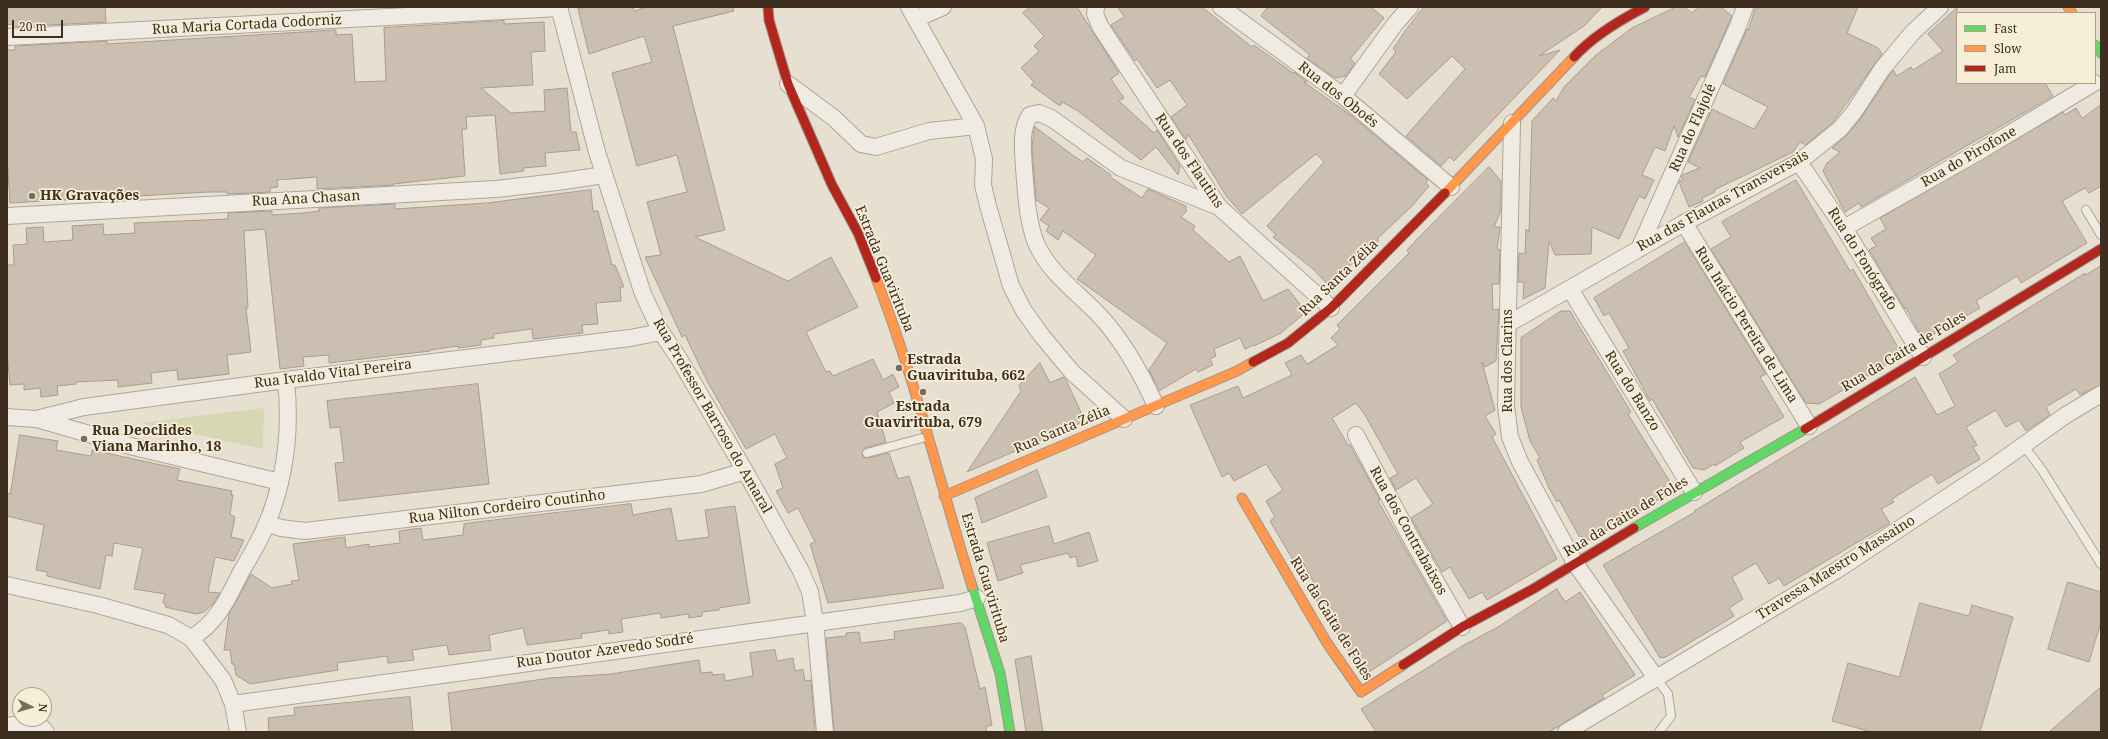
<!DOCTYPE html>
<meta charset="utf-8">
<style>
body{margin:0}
#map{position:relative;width:2108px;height:739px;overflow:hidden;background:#e7e0d1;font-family:"Noto Serif",serif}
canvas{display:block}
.frame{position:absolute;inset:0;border:8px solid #3d2e20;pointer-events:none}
.legend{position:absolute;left:1956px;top:12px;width:140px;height:72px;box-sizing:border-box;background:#f7eed8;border:1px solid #ada18e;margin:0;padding:5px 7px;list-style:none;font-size:12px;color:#3d2e20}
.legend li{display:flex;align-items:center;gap:8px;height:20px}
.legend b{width:20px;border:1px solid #ada18e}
.north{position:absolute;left:12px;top:687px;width:40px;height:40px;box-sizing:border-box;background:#f7eed8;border:1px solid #ada18e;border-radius:50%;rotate:95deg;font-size:11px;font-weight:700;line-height:16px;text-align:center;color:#3d2e20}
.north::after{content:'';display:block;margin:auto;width:14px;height:18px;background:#786c5e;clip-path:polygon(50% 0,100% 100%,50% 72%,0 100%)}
.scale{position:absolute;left:12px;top:20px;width:51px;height:18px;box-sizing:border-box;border:2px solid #3d2e20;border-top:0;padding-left:5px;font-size:12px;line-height:14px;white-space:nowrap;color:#3d2e20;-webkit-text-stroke:3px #f7eed8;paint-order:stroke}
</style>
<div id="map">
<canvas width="2108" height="739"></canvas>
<div class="frame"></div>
<ul class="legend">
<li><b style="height:5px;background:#63d668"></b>Fast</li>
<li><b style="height:5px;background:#ff974d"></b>Slow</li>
<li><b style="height:5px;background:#b3261e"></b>Jam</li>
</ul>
<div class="north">N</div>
<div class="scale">20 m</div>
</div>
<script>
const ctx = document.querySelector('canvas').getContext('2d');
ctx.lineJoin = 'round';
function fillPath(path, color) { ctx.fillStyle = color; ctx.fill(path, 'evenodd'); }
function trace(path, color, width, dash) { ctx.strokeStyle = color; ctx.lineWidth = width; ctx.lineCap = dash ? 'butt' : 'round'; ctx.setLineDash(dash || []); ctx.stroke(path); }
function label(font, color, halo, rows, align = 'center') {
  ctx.font = font + ' "Noto Serif",serif'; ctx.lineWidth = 3.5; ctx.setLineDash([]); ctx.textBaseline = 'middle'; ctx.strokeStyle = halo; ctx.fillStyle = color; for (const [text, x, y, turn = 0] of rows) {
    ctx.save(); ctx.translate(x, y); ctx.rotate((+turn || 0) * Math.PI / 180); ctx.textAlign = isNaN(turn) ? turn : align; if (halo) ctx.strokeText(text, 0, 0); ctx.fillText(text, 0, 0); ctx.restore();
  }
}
const green = new Path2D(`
 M264,408L263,449L141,423Z`);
const building = new Path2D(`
 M7,7H105L106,22L13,27V24L7,25Z
 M586,7H633L634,11L647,7H733L734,11L673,26L725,230L695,237L788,281L831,257L858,307L806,332L826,372L830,371L833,376L873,359L883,380L893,374L899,387L889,392L894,403L877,412L886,442L865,448L862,454L863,457L868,458L889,453L898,479L909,476L944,588L828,603L810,544L815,542L798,508L788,513L776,491L783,488L775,464L787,458L775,434L746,449L707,381L685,335L682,337L645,257L661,255L647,202L687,192L677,155L637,166L612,73L652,62L644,36L589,54L578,9Z
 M1030,7H1077L1119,73L1111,79L1124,98L1119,101L1154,133L1157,130L1180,166L1178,175L1156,147L1141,160L1078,111L1062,102L1060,106L1031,85L1034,82L1021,68L1039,51L1034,46L1044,36L1023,13Z
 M1118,7H1202L1252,47L1254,45L1293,73L1294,72L1307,82H1304L1349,114L1428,180L1426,183L1429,186L1412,206L1377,239L1379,240L1368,253L1365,250L1340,276L1343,278L1332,289L1313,269L1273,237L1276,235L1267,226L1324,162L1316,154L1242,214L1227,197L1188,134L1186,140L1171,117L1187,105L1170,80L1157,88L1137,59L1135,61L1111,25L1124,17Z
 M1268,7H1371L1384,18L1350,59L1355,63L1346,76L1335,78L1307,58L1310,55L1261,16Z
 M1424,7H1602L1584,26L1539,56L1560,50L1454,161L1450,157L1441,166L1406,136L1465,69L1452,56L1407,99L1379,74L1396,52L1393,49L1405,31Z
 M1676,7H1684L1692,13L1698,7H1721L1732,16L1705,77L1701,76L1689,97L1695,100L1678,137L1674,126L1665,151L1655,147L1642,175L1654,180L1645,199L1639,196L1619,239L1592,227L1591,254L1555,255L1549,241L1545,288L1523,299L1524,282H1518L1519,253L1525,254L1526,229L1529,232L1532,121L1553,98L1556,101L1564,87L1596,55L1632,28Z
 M1756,7H1858L1847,33L1878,48L1882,54L1833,122L1806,145L1800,142L1793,152L1714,190L1715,192L1702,198L1703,201L1689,207L1679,182L1682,180V175L1700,168L1688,162L1712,109L1754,129L1768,107L1723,84L1747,29L1748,30Z
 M1957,8V83H2045L2053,96L1861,207L1859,203L1845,212L1823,171L1827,163L1840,152L1832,148L1847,135L1861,118L1893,70L1897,76L1911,67L1913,70L1943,51L1928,34Z
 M504,21V24L544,22L545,51L531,52L533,85L481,88L511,113L545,111L544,90L567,88L571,132H576L580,150L545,153L546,166L523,168L524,171L500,174L495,115L466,117L467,129H462L465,176L393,184L394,185L317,189V177L277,180L278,187L270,188V192L227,194V192H209L10,203L7,155V50H15V46L107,41V44L336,30V35L352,34L355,82L386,81L384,28Z
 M2101,105V186L2089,193L2085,188L2062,201L2087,243L2021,283L2017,276L2004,284L1976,301L1980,308L1936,333L1926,337L1920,334L1906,308L1905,309L1869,250L1876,246L1871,238L1886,229L1880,218L2063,112L2065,115L2076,108L2082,118Z
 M1035,127L1074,156L1083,162L1087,158L1111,175L1110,177L1142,198L1148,189L1186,206V212L1181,217L1195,226L1193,230L1229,262L1240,256L1263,301L1288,289L1306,312L1281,333L1254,346V345L1245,349L1240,338L1214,349L1216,356L1210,359L1213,365L1198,372L1196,369L1159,391L1149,370L1167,343L1077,279L1096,255L1063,231L1058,240L1046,231L1049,226L1040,220L1049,208L1036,200L1032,147Z
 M1489,167L1501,181V211L1494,227H1500L1497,249L1500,250L1499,284H1492L1493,310L1499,309L1496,361L1485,367L1482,362L1495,410L1485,416L1496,434L1492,437L1557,559L1487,600L1482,592L1469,599L1450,567L1442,572L1411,518L1433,504L1416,478L1396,490L1390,478L1398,474L1365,415L1356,403L1332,418L1348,445H1350L1380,500L1378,501L1447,621L1366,674L1364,669L1361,671L1325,615L1316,599L1321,596L1306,568L1299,557L1293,560L1270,521L1275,517L1266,501L1283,490L1266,464L1234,481L1229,473L1222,477L1190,405L1238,386L1243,398L1292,375L1285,363L1301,355L1307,364L1338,345L1331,338L1340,329L1337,325L1409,253L1407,250L1423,233Z
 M1796,180L1850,271L1853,269L1900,351L1898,358L1819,404L1806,403L1711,249L1731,237L1722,222Z
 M591,190L593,211H598L612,265H615L624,287H620L621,301L596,303L598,324L582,325L583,333L533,339L532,329L494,334V338L481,340V345L458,348V346L430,350V351L329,363V355L303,357L304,366L280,369L265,229L244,231L248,308H246L251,352L227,355L229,374L178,380L177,370L151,373L152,383L118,387V380L76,382V384L57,386L58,395L41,397L40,388L24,390V384L10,385L7,353V265H14L13,245L27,244L26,228L43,227L44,242L73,240L72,226L103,224L104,235L135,233L134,223L228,219V213L272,211V215L303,213L319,211V208L395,204V209L487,203Z
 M1685,242L1766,374L1760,377L1784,417L1740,442L1744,448L1715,466L1714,464L1704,470L1693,468L1652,399L1650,401L1623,351L1629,348L1609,313L1604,316L1594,298Z
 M2101,266V385L2080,395L2076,389L2046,407L2050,415L2026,431L2019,420L2006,427L1996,410L1966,427L1977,445L1973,447L1980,459L1938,484L1932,474L1892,499L1894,502L1881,509L1890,523L1784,586L1779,578L1769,584L1756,563L1732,577L1743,599L1729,608L1734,616L1666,657L1660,658L1603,565L1695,512L1694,511L1915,377L1937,415L1955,406L1939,374L1958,362L1953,355L2085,273V275Z
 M1561,311H1570L1631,412L1628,414L1675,490L1590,540L1579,536L1559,500L1557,502L1549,488L1537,460L1540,458L1530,441L1521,407V338Z
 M1040,363L1050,383L1063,377L1066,380L1085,421L967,472L1021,391L1019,386Z
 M478,384L489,484L339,501L335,463L344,462L340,427L330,428L327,401Z
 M20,435L58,441L56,450L91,456L92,450L180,469L177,480L232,491L231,495H233L230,514L235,517L231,537L244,540L234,561L215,557L208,592L220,593L213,604L204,612L196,614L165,607L166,604L163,603L165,594L134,589L143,548L114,543L112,556L106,555L100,589L47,576V572L36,570L44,525L7,516V493L10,494Z
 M1037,470L1047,497L982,523L975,498Z
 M631,504L633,515L671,508L677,541L709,537L705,510L735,506L750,603L719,608V610L702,612V616L689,618L688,614L661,618L660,613L621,619L623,632L609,634L608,630L581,634L582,638L527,645L523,628L489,635L491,650L449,655L447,645L412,650L414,660L388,663L387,656L337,663L338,670L250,684L236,675L234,664H232L230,650H224L229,614L251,574L272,588L292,584L291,581L299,580L293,544L345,537L346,548L369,544V547L400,543L399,531L421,528L423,540L463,535L464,524Z
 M1049,526L1054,544L1089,532L1098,561L1078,567L1076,556L1070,558L1068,553L1020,565L1023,573L998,581L987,543Z
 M2068,582L2101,592V622L2089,662L2048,649Z
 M1557,589L1565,602L1580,592L1635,675L1602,695L1604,698L1549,732H1376L1361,709L1464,645L1498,627Z
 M1920,603L1969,616L1972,605L2013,617L1980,732H1872L1832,721L1848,663L1899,677Z
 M961,623L965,627L980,689L985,687L992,725L986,727L987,732H834L826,638L846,636V633L859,632L861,643L895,639L894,632Z
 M775,650L777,661L793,658L795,671L803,669L805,681L811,680L815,732H452L448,693L550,678L611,674L699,660L701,673L712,672V675L724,674L725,681L753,676L750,653Z
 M1031,656L1043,732H1026L1015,660Z
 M2101,687V732H2049L2065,718Z
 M410,697L413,732H269L268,718L295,715L294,708Z`);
const lane = new Path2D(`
 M2086,210L2101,235
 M2024,446L2042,470L2101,564
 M867,453L926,437
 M1656,678L1668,694L1671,716L1659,732`);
const street = new Path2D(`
 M559,7L597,152L643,294L661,332L678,357L745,471L801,571L810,592L815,622L825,732
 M909,7L976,126L984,159L983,185L988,206L1011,286L1024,311L1042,336L1072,372L1124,419
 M1096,7L1095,14L1100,26L1219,207L1331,308
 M1221,7L1343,96L1451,187
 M916,19L943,7
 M7,37L560,8
 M788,84L834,118L861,144L876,147L929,131L976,126
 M1343,96L1395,24L1410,7
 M1512,123L1506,406L1510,437L1520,462L1575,563L1656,678
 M1799,162L1844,228L1923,357
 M7,216L496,189L557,182L604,175
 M1684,223L1809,426
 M1844,228L1982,150L2094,83
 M1639,249L1738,26L1745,7
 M1570,289L1694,492
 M1508,324L1684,223L1799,162L1840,129L1854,112L1882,69L1913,32L1940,7
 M1156,406C1141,373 1123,340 1098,314C1076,291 1049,273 1036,243C1027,220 1026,192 1024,168C1023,150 1020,130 1030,115L1039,113L1051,118L1121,168L1219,207
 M7,417L36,419L84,407L286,380L630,338L661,332
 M37,419L134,447L280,482
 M1356,435L1411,538L1462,627
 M267,523L281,528L305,531L701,484L745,471
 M7,585L98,605L168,625L191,638L223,680L233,704L238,732
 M191,638C217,623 227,600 240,574C249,558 260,541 267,523C286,477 291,428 286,380
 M233,704L960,603L977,598
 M7,726C20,724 37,719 46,732
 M1566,732L1837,570L1987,471L2066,415L2101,394`);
const fast = new Path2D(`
 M2095,45L2101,53
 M1634,528L1805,429
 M972,586L1000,673L1010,732`);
const slow = new Path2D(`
 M2068,7L2072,13
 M1445,193L1574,57
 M876,278C915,378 940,484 972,586
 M944,496L1237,371L1253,362
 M1242,498L1327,643L1361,692L1403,665`);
const jam = new Path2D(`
 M768,7L769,20L788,84L832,185L858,233L876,278
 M1574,57C1593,36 1620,20 1645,7
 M1253,362L1288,343L1331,308L1445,193
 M1805,429L2101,249
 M1403,665L1462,627L1533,589L1634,528`);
const markers = [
 [32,196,4,"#786c5e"],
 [899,368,4,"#786c5e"],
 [923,392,4,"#786c5e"],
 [84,439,4,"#786c5e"]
];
const streetNames = [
 ["Rua Maria Cortada Codorniz",247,25,-3],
 ["Rua dos Oboés",1338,95,38],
 ["Rua do Flajolé",1693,128,-66],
 ["Rua do Pirofone",1969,157,-30],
 ["Rua dos Flautins",1189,161,56],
 ["Rua Ana Chasan",306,199,-3],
 ["Rua das Flautas Transversais",1723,201,-29],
 ["Rua do Fonógrafo",1862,259,58],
 ["Estrada Guavirituba",884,269,68],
 ["Rua Santa Zélia",1339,278,-44],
 ["Rua Inácio Pereira de Lima",1746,325,58],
 ["Rua da Gaita de Foles",1904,352,-31],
 ["Rua dos Clarins",1508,361,-90],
 ["Rua Ivaldo Vital Pereira",333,374,-7],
 ["Rua do Banzo",1632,391,58],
 ["Rua Professor Barroso do Amaral",712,416,60],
 ["Rua Santa Zélia",1062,430,-23],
 ["Rua Nilton Cordeiro Coutinho",507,507,-7],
 ["Rua da Gaita de Foles",1626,517,-31],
 ["Rua dos Contrabaixos",1408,531,61],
 ["Travessa Maestro Massaino",1836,568,-32],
 ["Estrada Guavirituba",985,578,73],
 ["Rua da Gaita de Foles",1331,619,58],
 ["Rua Doutor Azevedo Sodré",605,651,-8]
];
const poiNames = [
 ["HK Gravações",40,196],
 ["Estrada",907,360],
 ["Guavirituba, 662",907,376],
 ["Estrada",923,407,"center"],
 ["Guavirituba, 679",923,423,"center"],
 ["Rua Deoclides",92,431],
 ["Viana Marinho, 18",92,447]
];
fillPath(green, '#d6d7b3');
fillPath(building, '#cbbfb2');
trace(building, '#a89c90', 1);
trace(lane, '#ada599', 10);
trace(street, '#ada599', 18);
trace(fast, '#9c958a', 11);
trace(slow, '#9c958a', 11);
trace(jam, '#9c958a', 11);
trace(lane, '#efebe3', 8);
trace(street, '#efebe3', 16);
trace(fast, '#63d668', 9);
trace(slow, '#ff974d', 9);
trace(jam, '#b3261e', 9);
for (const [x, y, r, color] of markers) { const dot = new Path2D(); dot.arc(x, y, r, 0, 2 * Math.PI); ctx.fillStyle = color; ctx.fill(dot); trace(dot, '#f7eed8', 1.5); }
label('14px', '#3d2e20', '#f7eed8', streetNames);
label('bold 14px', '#3d2e20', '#f7eed8', poiNames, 'left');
</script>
